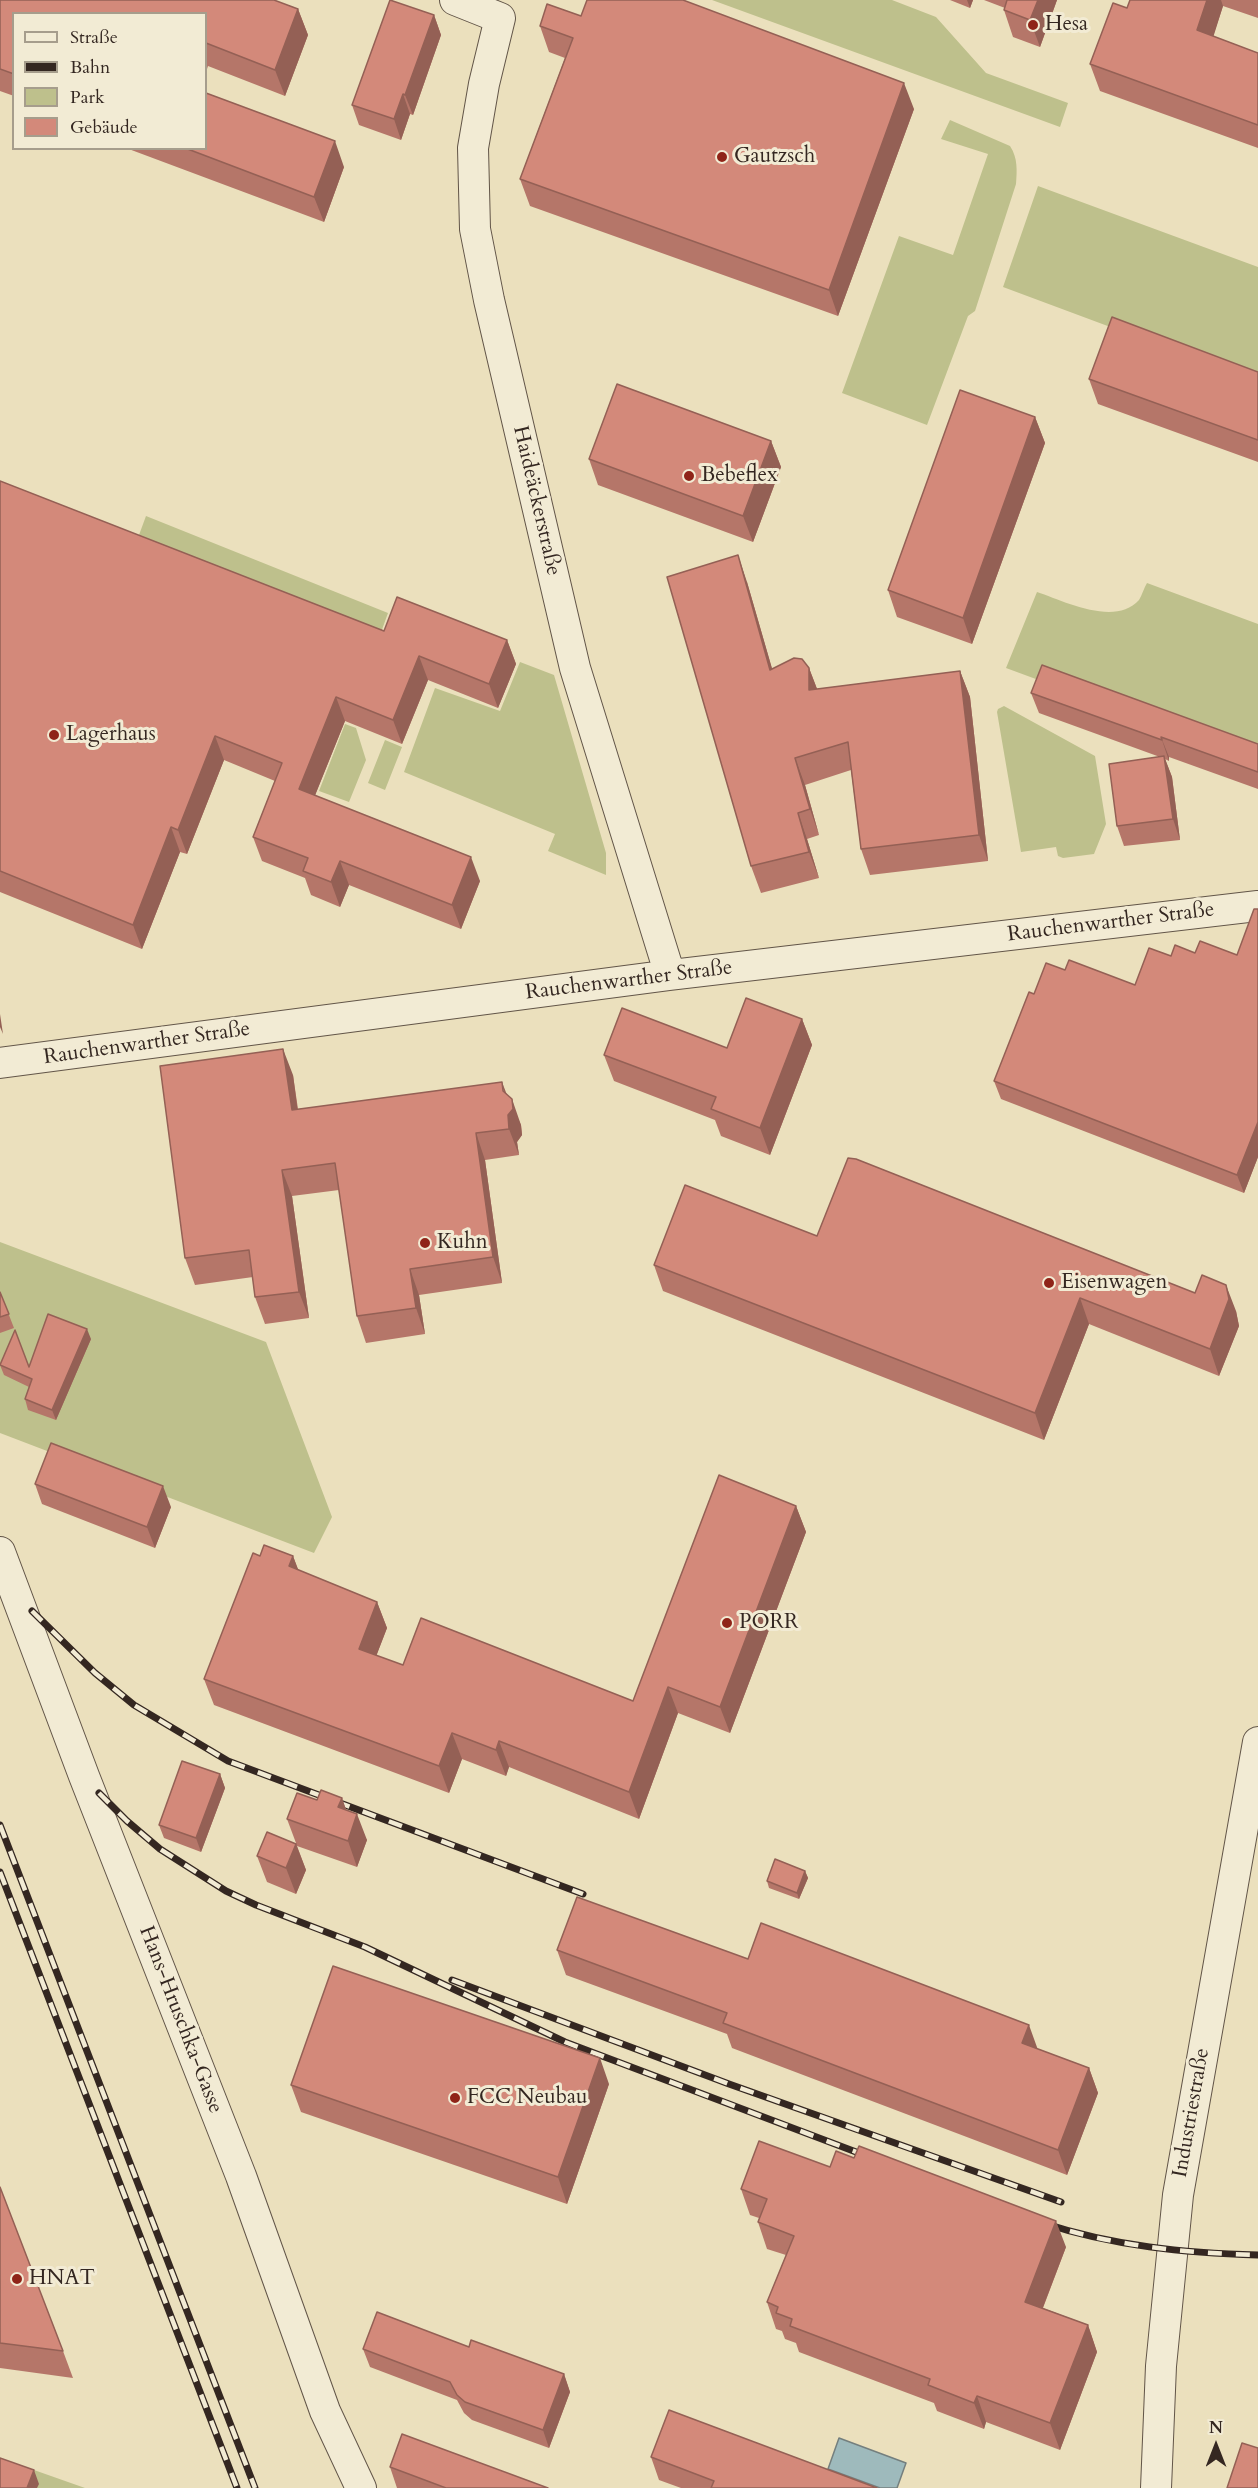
<!DOCTYPE html>
<meta charset="utf-8">
<style>
body{margin:0}
#map{position:relative;width:1258px;height:2488px;overflow:hidden;background:#ebe0bd;font-family:Cardo,serif}
canvas{display:block}
.legend{position:absolute;left:12px;top:12px;width:195px;height:138px;box-sizing:border-box;background:#f2ebd4;border:2px solid #a69d8c;margin:0;padding:8px 10px;list-style:none;font-size:18px;color:#342721}
.legend li{display:flex;align-items:center;gap:12px;height:30px}
.legend b{width:30px;border:2px solid #a69d8c}
.north{position:absolute;left:1186px;top:2416px;width:60px;height:60px;-webkit-text-stroke:4px #f2ebd4;paint-order:stroke;rotate:0deg;font-size:16px;font-weight:700;line-height:24px;text-align:center;color:#342721}
.north::after{content:'';display:block;margin:auto;width:21px;height:27px;background:#342721;clip-path:polygon(50% 0,100% 100%,50% 72%,0 100%)}
</style>
<div id="map">
<canvas width="1258" height="2488"></canvas>
<ul class="legend">
<li><b style="height:8px;background:#f2ebd4"></b>Straße</li>
<li><b style="height:8px;background:#342721"></b>Bahn</li>
<li><b style="height:16px;background:#bec08c"></b>Park</li>
<li><b style="height:16px;background:#d3897a"></b>Gebäude</li>
</ul>
<div class="north">N</div>
</div>
<script>
const ctx = document.querySelector('canvas').getContext('2d');
ctx.lineJoin = 'round';
function fillPath(path, color) { ctx.fillStyle = color; ctx.fill(path, 'evenodd'); }
function trace(path, color, width, dash) { ctx.strokeStyle = color; ctx.lineWidth = width; ctx.lineCap = dash ? 'butt' : 'round'; ctx.setLineDash(dash || []); ctx.stroke(path); }
function label(font, color, halo, rows, align = 'center') {
  ctx.font = font + ' Cardo,serif'; ctx.lineWidth = 6; ctx.setLineDash([]); ctx.textBaseline = 'middle'; ctx.strokeStyle = halo; ctx.fillStyle = color; for (const [text, x, y, turn = 0] of rows) {
    ctx.save(); ctx.translate(x, y); ctx.rotate((+turn || 0) * Math.PI / 180); ctx.textAlign = isNaN(turn) ? turn : align; if (halo) ctx.strokeText(text, 0, 0); ctx.fillText(text, 0, 0); ctx.restore();
  }
}
const green = new Path2D(`
 M712,0H892L936,17L986,73L1068,103L1060,127Z
 M950,120L1010,146C1018,158 1017,171 1016,184L975,311L968,316L927,425L842,393L899,236L953,255L988,154L941,139Z
 M1038,186L1258,267V382L1003,287Z
 M146,516L388,613L375,649L132,554Z
 M1147,583L1258,624V761L1006,668L1037,592C1064,601 1115,627 1139,600C1142,595 1144,588 1147,583Z
 M520,662L554,675L606,853V875L548,851L555,834L404,772L435,688L500,711Z
 M1004,706L1095,756L1106,824L1094,854L1063,858L1058,856L1056,847L1021,852L997,712L998,709Z
 M345,724L356,728L366,760L349,802L319,791Z
 M385,740L402,747L385,790L368,783Z
 M0,1242L266,1342L332,1517L314,1553L0,1433Z
 M0,2458L85,2488H0Z`);
const water = new Path2D(`
 M839,2438L906,2463L897,2488H880L828,2469Z`);
const minor = new Path2D(`
 M455,0L500,18L484,84L473,148L475,229L489,300L575,668L670,975
 M0,1063L670,975L1258,906
 M0,1552L84,1776L241,2176L325,2411L361,2488
 M1156,2488L1161,2366L1178,2195L1258,1742`);
const rail = new Path2D(`
 M32,1611L95,1673L134,1705L228,1761L583,1894
 M99,1793L127,1821L160,1849L226,1891L256,1905L365,1947L565,2042L872,2158
 M0,1825L255,2488
 M0,1872L237,2488
 M452,1980L729,2084L1061,2202
 M1043,2223C1113,2246 1185,2253 1258,2255`);
const wall = new Path2D(`
 M0,0L298,9L308,35L285,96L208,66L206,72V14H14V96L0,91Z
 M950,0H973L970,8Z
 M984,0H1057L1040,47L1013,37L1004,10L1005,8Z
 M1130,0H1258V18L1223,6L1213,36L1258,53V148L1100,91L1090,64L1127,8Z
 M434,15L441,35L413,115L410,114L401,140L359,125L352,105Z
 M581,16L914,109L838,316L530,206L520,179L565,58L549,52L540,26Z
 M126,148H206L344,167L324,222Z
 M1258,372V462L1098,404L1089,379Z
 M1035,417L1045,443L972,644L897,617L888,590Z
 M771,441L781,467L753,542L598,485L589,459Z
 M0,481L384,631L507,640L516,664L498,708L428,680L402,744L345,721L315,795L480,881L461,929L349,885L340,907L311,895L305,878L262,861L253,837L275,781L224,760L187,854L180,852L142,949L0,892Z
 M747,582L772,669L809,668L817,689L960,671L970,697L988,861L870,875L861,849L851,770L805,785L819,835L807,839L819,878L761,893L751,866Z
 M1031,693L1258,744V789L1169,757V761L1165,759L1172,777L1180,840L1124,846L1117,826L1160,757L1039,713Z
 M1258,909V1157L1244,1193L1001,1099L994,1081L1034,994L1065,970L1135,985L1171,956L1237,955Z
 M802,1019L812,1045L770,1155L721,1136L715,1120L614,1081L604,1055L727,1048Z
 M293,1075L298,1109L506,1094L521,1125L522,1135L517,1142L519,1155L485,1160L502,1283L419,1295L425,1334L366,1343L357,1316L339,1190L292,1196L309,1318L265,1324L255,1297L253,1277L195,1285L185,1258Z
 M817,1236L1236,1311L1239,1326L1219,1376L1089,1324L1044,1440L663,1291L654,1265Z
 M0,1292L14,1328L0,1333Z
 M91,1339L56,1420L28,1410L25,1399L29,1387L4,1375L0,1365L29,1367Z
 M35,1484L171,1507L155,1548L42,1504Z
 M796,1506L806,1532L730,1733L678,1713L639,1819L509,1767L506,1776L462,1759L449,1793L214,1705L204,1679L260,1556H293L298,1570L377,1602L387,1628L376,1656L403,1665L633,1701Z
 M220,1774L225,1788L201,1852L164,1838L159,1825Z
 M342,1798L346,1810L367,1840L357,1867L297,1846L306,1870L296,1894L267,1882L257,1856L296,1843L287,1819L317,1800Z
 M805,1871L808,1878L799,1899L769,1888L767,1881Z
 M557,1950L748,1959L1038,2049L1089,2068L1098,2093L1067,2175L732,2048L727,2034L566,1975Z
 M609,2084L567,2204L301,2112L291,2085Z
 M830,2167L1066,2247L1043,2308L1088,2325L1097,2352L1060,2450L986,2422L984,2429L937,2411L934,2403L799,2352L796,2343L785,2339L782,2331L776,2329L767,2302L786,2255L767,2249L758,2222L759,2218L750,2215L741,2189Z
 M0,2187L63,2351L73,2378L0,2368Z
 M469,2347L564,2374L570,2392L549,2448L472,2420L464,2413L457,2400L370,2367L363,2349Z
 M651,2457L877,2488H681L659,2480Z
 M390,2467L548,2488H397Z`);
const shadedWall = new Path2D(`
 M967,0H973L970,8Z
 M1038,0H1057L1040,47L1030,20Z
 M1207,0H1221L1223,6L1207,57L1197,30Z
 M298,9L308,35L285,96L275,70Z
 M434,15L441,35L413,115L405,95Z
 M904,83L914,109L838,316L829,290Z
 M403,94L410,114L401,140L394,119Z
 M335,141L344,167L324,222L314,197Z
 M1035,417L1045,443L972,644L963,618Z
 M771,441L781,467L753,542L743,516Z
 M738,555L747,582L780,696L770,670Z
 M507,640L516,664L498,708L489,684Z
 M419,656L428,680L402,744L393,720Z
 M809,668L819,694L809,690Z
 M960,671L970,697L988,861L979,835Z
 M336,697L345,721L308,813L299,789Z
 M215,736L224,760L187,854L178,830Z
 M1161,737L1169,757V761Z
 M1164,756L1172,777L1180,840L1173,819Z
 M795,758L805,785L819,835L810,809Z
 M798,813L807,839L819,878L809,852Z
 M171,827L180,852L142,949L133,925Z
 M471,857L480,881L461,929L452,905Z
 M340,861L349,885L340,907L331,882Z
 M0,1014L3,1034L0,1027Z
 M802,1019L812,1045L770,1155L760,1128Z
 M283,1049L293,1075L301,1136L292,1110Z
 M502,1082L512,1108V1099L521,1125L522,1135L517,1142L519,1155L509,1129Z
 M1258,1122V1157L1244,1193L1237,1175Z
 M476,1133L485,1160L502,1283L493,1257Z
 M282,1170L292,1196L309,1318L299,1292Z
 M410,1269L419,1295L425,1334L416,1308Z
 M1226,1285L1236,1311L1239,1326L1219,1376L1210,1349Z
 M1080,1298L1089,1324L1044,1440L1035,1413Z
 M87,1329L91,1339L56,1420L52,1410Z
 M163,1486L171,1507L155,1548L147,1527Z
 M796,1506L806,1532L730,1733L720,1707Z
 M293,1556L303,1582L289,1566Z
 M377,1602L387,1628L369,1675L359,1649Z
 M668,1687L678,1713L639,1819L629,1792Z
 M452,1733L462,1759L449,1793L439,1766Z
 M499,1741L509,1767L506,1776L496,1750Z
 M220,1774L225,1788L201,1852L196,1838Z
 M342,1798L351,1824L338,1807Z
 M357,1814L367,1840L357,1867L348,1841Z
 M296,1844L306,1870L296,1894L286,1868Z
 M805,1871L808,1878L799,1899L797,1893Z
 M1029,2025L1038,2050L1022,2043Z
 M600,2058L609,2084L567,2204L558,2177Z
 M1089,2068L1098,2093L1067,2175L1058,2150Z
 M1056,2221L1066,2247L1035,2328L1025,2302Z
 M1088,2325L1097,2352L1060,2450L1050,2423Z
 M564,2374L570,2392L549,2448L543,2430Z
 M977,2396L986,2422L984,2429L974,2403Z
 M34,2470L39,2484L37,2488H27Z`);
const building = new Path2D(`
 M0,0H274L298,9L275,70L206,43V14H14V74L0,69Z
 M390,0L434,15L405,95L403,94L394,119L352,105Z
 M587,0H683L904,83L829,290L520,179L573,38L540,26L547,4L581,16Z
 M1007,0H1038L1030,20L1004,10Z
 M1130,0H1207L1197,30L1258,53V125L1090,64L1113,3L1127,8Z
 M206,93L335,141L314,197L185,148H206Z
 M1112,317L1258,372V440L1089,379Z
 M617,384L771,441L743,516L589,459Z
 M960,390L1035,417L963,618L888,590Z
 M0,481L384,631L397,597L507,640L489,684L419,656L393,720L336,697L299,789L471,857L452,905L340,861L331,882L303,871L308,858L253,837L282,763L215,736L178,830L171,827L133,925L0,871Z
 M738,555L770,670L794,658L802,659L809,668V690L960,671L979,835L861,849L848,742L795,758L810,809L798,813L809,852L751,866L667,577Z
 M1042,665L1258,744V772L1161,737L1162,740L1031,693Z
 M1164,756L1173,819L1117,826L1109,764Z
 M1254,909H1258V1122L1237,1175L994,1081L1029,992L1034,994L1046,963L1065,970L1069,960L1135,985L1149,948L1171,956L1175,945L1195,953L1200,941L1237,955Z
 M746,998L802,1019L760,1128L711,1109L716,1097L604,1055L622,1008L727,1048Z
 M283,1049L292,1110L502,1082L503,1091L512,1099L513,1109L508,1115L509,1129L476,1133L493,1257L410,1269L416,1308L357,1316L335,1163L282,1170L299,1292L255,1297L249,1250L185,1258L160,1066Z
 M848,1158L856,1159L1195,1293L1202,1275L1226,1285L1229,1299L1210,1349L1080,1298L1035,1413L654,1265L685,1185L817,1236Z
 M0,1292L9,1314L0,1317Z
 M48,1314L87,1329L52,1410L25,1399L32,1379L0,1365L15,1330L29,1367Z
 M51,1443L163,1486L147,1527L35,1484Z
 M719,1475L796,1506L720,1707L668,1687L629,1792L499,1741L496,1750L452,1733L439,1766L204,1679L253,1553L260,1556L264,1545L293,1556L289,1566L377,1602L359,1649L403,1665L421,1618L633,1701Z
 M182,1761L220,1774L196,1838L159,1825Z
 M321,1790L342,1798L338,1807L357,1814L348,1841L287,1819L297,1793L317,1800Z
 M267,1832L296,1844L286,1868L257,1856Z
 M775,1859L805,1871L797,1893L767,1881Z
 M577,1897L748,1959L761,1923L1029,2025L1022,2043L1089,2068L1058,2150L723,2023L727,2013L557,1950Z
 M333,1966L600,2058L558,2177L291,2085Z
 M759,2141L830,2167L836,2151L854,2158L859,2146L1056,2221L1025,2302L1088,2325L1050,2423L977,2396L974,2403L928,2385L930,2379L790,2326L792,2319L776,2313L778,2307L767,2302L794,2236L758,2222L767,2199L741,2189Z
 M0,2187L63,2351L0,2343Z
 M377,2312L469,2347L471,2340L564,2374L543,2430L465,2402L457,2395L450,2382L363,2349Z
 M669,2410L877,2488H711L714,2481L651,2457Z
 M402,2434L548,2488H446L390,2467Z
 M1242,2443L1258,2448V2488H1227Z
 M0,2458L34,2470L27,2488H0Z`);
const markers = [
 [1033,25,6,"#8f2418"],
 [722,157,6,"#8f2418"],
 [689,476,6,"#8f2418"],
 [54,735,6,"#8f2418"],
 [425,1243,6,"#8f2418"],
 [1049,1283,6,"#8f2418"],
 [727,1623,6,"#8f2418"],
 [455,2098,6,"#8f2418"],
 [17,2279,6,"#8f2418"]
];
const poiNames = [
 ["Hesa",1045,25],
 ["Gautzsch",734,157],
 ["Bebeflex",701,476],
 ["Lagerhaus",66,735],
 ["Kuhn",437,1243],
 ["Eisenwagen",1061,1283],
 ["PORR",739,1623],
 ["FCC Neubau",467,2098],
 ["HNAT",29,2279]
];
const streetNames = [
 ["Haideäckerstraße",536,501,77],
 ["Rauchenwarther Straße",1111,923,-7],
 ["Rauchenwarther Straße",629,981,-7],
 ["Rauchenwarther Straße",147,1044,-8],
 ["Hans-Hruschka-Gasse",180,2020,69],
 ["Industriestraße",1192,2113,-80]
];
fillPath(green, '#bec08c');
fillPath(water, '#9ebabc');
trace(water, '#747f7e', 1.5);
trace(minor, '#625548', 32);
trace(minor, '#f2ebd4', 30);
trace(rail, '#342721', 7);
trace(rail, '#f2ebd4', 4.5, [14]);
fillPath(wall, '#b57669');
fillPath(shadedWall, '#946055');
fillPath(building, '#d3897a');
trace(building, '#946055', 1.5);
for (const [x, y, r, color] of markers) { const dot = new Path2D(); dot.arc(x, y, r, 0, 2 * Math.PI); ctx.fillStyle = color; ctx.fill(dot); trace(dot, '#f2ebd4', 2); }
label('21px', '#342721', '#f2ebd4', poiNames, 'left');
label('21px', '#342721', '#f2ebd4', streetNames);
</script>
